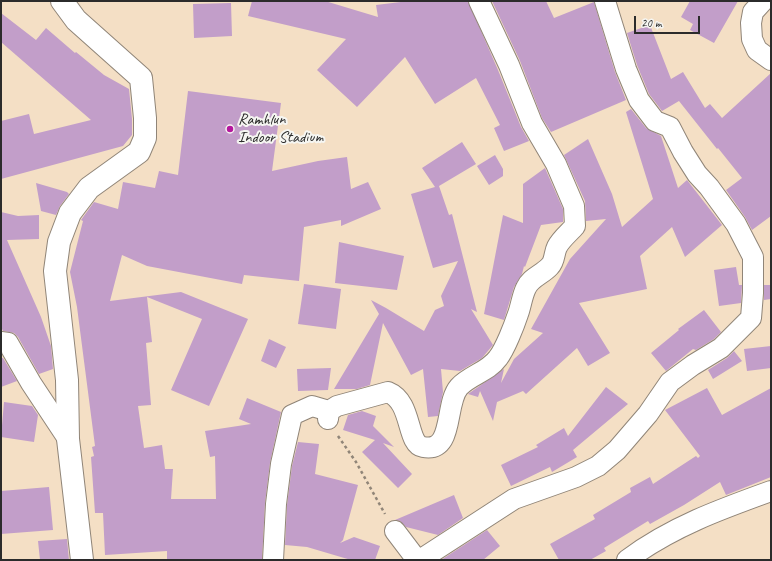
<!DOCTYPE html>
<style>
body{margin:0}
#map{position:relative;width:772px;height:561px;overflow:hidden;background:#f4dfc5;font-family:Caveat,sans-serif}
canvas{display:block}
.frame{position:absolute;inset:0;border:2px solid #2b2b2b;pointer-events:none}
.scale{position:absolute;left:634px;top:16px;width:66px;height:18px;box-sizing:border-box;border:2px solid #2b2b2b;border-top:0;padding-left:5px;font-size:12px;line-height:14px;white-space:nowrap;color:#2b2b2b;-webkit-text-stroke:3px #f6f6f2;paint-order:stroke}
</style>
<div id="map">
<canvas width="772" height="561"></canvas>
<div class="frame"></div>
<div class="scale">20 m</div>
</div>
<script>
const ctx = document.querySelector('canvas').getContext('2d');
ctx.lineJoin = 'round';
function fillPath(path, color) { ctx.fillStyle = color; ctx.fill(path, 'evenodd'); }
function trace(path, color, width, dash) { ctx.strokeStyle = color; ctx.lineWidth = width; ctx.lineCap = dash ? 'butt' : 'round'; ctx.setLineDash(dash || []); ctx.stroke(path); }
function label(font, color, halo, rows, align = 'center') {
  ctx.font = font + ' Caveat,sans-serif'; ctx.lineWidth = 4; ctx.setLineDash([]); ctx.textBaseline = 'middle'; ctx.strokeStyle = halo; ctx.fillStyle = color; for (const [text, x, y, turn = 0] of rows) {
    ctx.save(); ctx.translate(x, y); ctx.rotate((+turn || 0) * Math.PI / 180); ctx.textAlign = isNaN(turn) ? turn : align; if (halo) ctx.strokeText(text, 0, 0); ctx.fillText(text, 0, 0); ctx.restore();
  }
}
const building = new Path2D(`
 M252,1H325L378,17L376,5L409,1H468L498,70L521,127L529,141L504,151L494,128L500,125L476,78L435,104L405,57L357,107L317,70L346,39L248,16Z
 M492,1H546L554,18L594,2L615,72L626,100L551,132L542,118L520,61Z
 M690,1H738L714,43L690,30L693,24L681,17Z
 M231,3L232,36L194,38L193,4Z
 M1,13L36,40L46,28L75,53L76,52L104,75L129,89L132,119V135L123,146L1,179V121L29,114L34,134L91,120L1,42Z
 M650,25L671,79L683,72L705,108L710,104L722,118L771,73V216L752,230L745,217L726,190L742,178L718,148L717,149L679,101L662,111L649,94L637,65L627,33Z
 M188,91L281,103L272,171L318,161L347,157L351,189L368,182L381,209L341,226V220L304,227L299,281L244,275L242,284L147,266L122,255L110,301L181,292L248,319L209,406L171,390L202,319L147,297L152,342L146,343L151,405L138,406L144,448L162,445L165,469H173L171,499H216L215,456L210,457L205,431L251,424L239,419L247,398L281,412L270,463L265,503L262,560H167V551L105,555L103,513H95L91,457L94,456L92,447L95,446L77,307L70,272L83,221L81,220L94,202L118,209L123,182L155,188L159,171L178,175Z
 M631,109L646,128L661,136L678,188L687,180L722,225L685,257L672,227L640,256L647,289L579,303L610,353L588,366L577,348L526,394L523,391L497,402L493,421L480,391L478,397L468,394L504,369L501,383L514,359L543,333L531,329L570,259L606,219L586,221L585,201L564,155L588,139L612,194L622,227L653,199L626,112Z
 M462,142L476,164L439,186L449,215L452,214L477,312L471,309L493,345L482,358L460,371L441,369L443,392L438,416L428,417L423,369L411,375L383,323L370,385L357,389H334L379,314L371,300L386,308L424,331L435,310L444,306L441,296L458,261L433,268L411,194L435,187L422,168Z
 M495,155L503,169V176L489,185L477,166Z
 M545,168L563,209V222L541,225L525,267L524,266L522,274L514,287L504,320L484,314L503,215L523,223V184Z
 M36,183L67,192L69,194L60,206L56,215L41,211Z
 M1,212L18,216L39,215V239L7,240L41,317L51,346L53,369L39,374L18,337L14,333L3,331L1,327Z
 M339,242L404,256L397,290L335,283Z
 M736,267L739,285H742L741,303L719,306L714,270Z
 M304,284L341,289L336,329L298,324Z
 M764,285H771V299L764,300Z
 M704,310L721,332L714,339L696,350L693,349L666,371L651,353L679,330L678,329Z
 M269,339L286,347L276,368L261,361Z
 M771,346V368L747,371L744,349Z
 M734,351L742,361L713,379L708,370L727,358Z
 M1,358H3L17,381L1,387Z
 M331,368L328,390L298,391L297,369Z
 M606,387L628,404L573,450L577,457L552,472L550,467L511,486L501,465L538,447L536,445L564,428L568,436Z
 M707,388L722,415L771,388V477L726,495L720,482L684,505L650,524L648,521L604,548L606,551L590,560H559L550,544L595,519L593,515L631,492L630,488L650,477L653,484L696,456L698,458L700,456L665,410Z
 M4,402L32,406L38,415L34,442L1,437Z
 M362,411L376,416L373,426L394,447L383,443L412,474L398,488L362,452L375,440L343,430L348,415Z
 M298,442L319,444L315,474L358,485L343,540L340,543L354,537L380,546L375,560H351L307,547L285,545L287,505L292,466Z
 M49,487L53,530L1,534V491Z
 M454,495L463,518L438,535L406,527L400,521L395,520Z
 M487,530L500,546L483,560H441Z
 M67,539L69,560H40L38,541Z`);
const path = new Path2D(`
 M338,436L356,462L385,514`);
const minor = new Path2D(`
 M763,1L753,12L751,23L752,39L757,50L771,60
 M1,342L8,343L31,383L68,439
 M328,419L329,411L337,406L388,392C413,402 406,444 423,447C455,453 444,404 459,387C470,375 488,372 498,358C505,349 514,326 518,314C521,306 522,296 526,288C531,277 542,275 550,266C555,261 554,253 557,247C561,239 570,232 575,226L574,206L556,164L532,123L509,65L479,1
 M395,531L417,560
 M273,560L276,504L281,464L292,415L312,406L329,411
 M420,560L514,499L576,477L598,466L617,450L648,414L670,382L693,365L721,348L751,318L753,293V257L736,224L709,187L697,174L683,152L670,127L655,121L639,100L626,69L605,1
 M627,560C671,527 721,509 771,491`);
const primary = new Path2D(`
 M62,1L76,20L141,78L145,118V138L139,152L89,188L70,213L59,242L55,271L67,380L68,439L82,560`);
const markers = [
 [230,129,4,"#b5179e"]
];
const poiNames = [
 ["Ramhlun",238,120],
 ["Indoor Stadium",238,138]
];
fillPath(building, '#c29ec9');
trace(minor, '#908578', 22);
trace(primary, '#908578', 24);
trace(path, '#908578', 2.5, [3, 3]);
trace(minor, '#fff', 20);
trace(primary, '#fff', 22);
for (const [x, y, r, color] of markers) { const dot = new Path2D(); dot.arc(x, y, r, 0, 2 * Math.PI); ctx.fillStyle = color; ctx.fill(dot); trace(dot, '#f6f6f2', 1.5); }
label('16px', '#2b2b2b', '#f6f6f2', poiNames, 'left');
</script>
